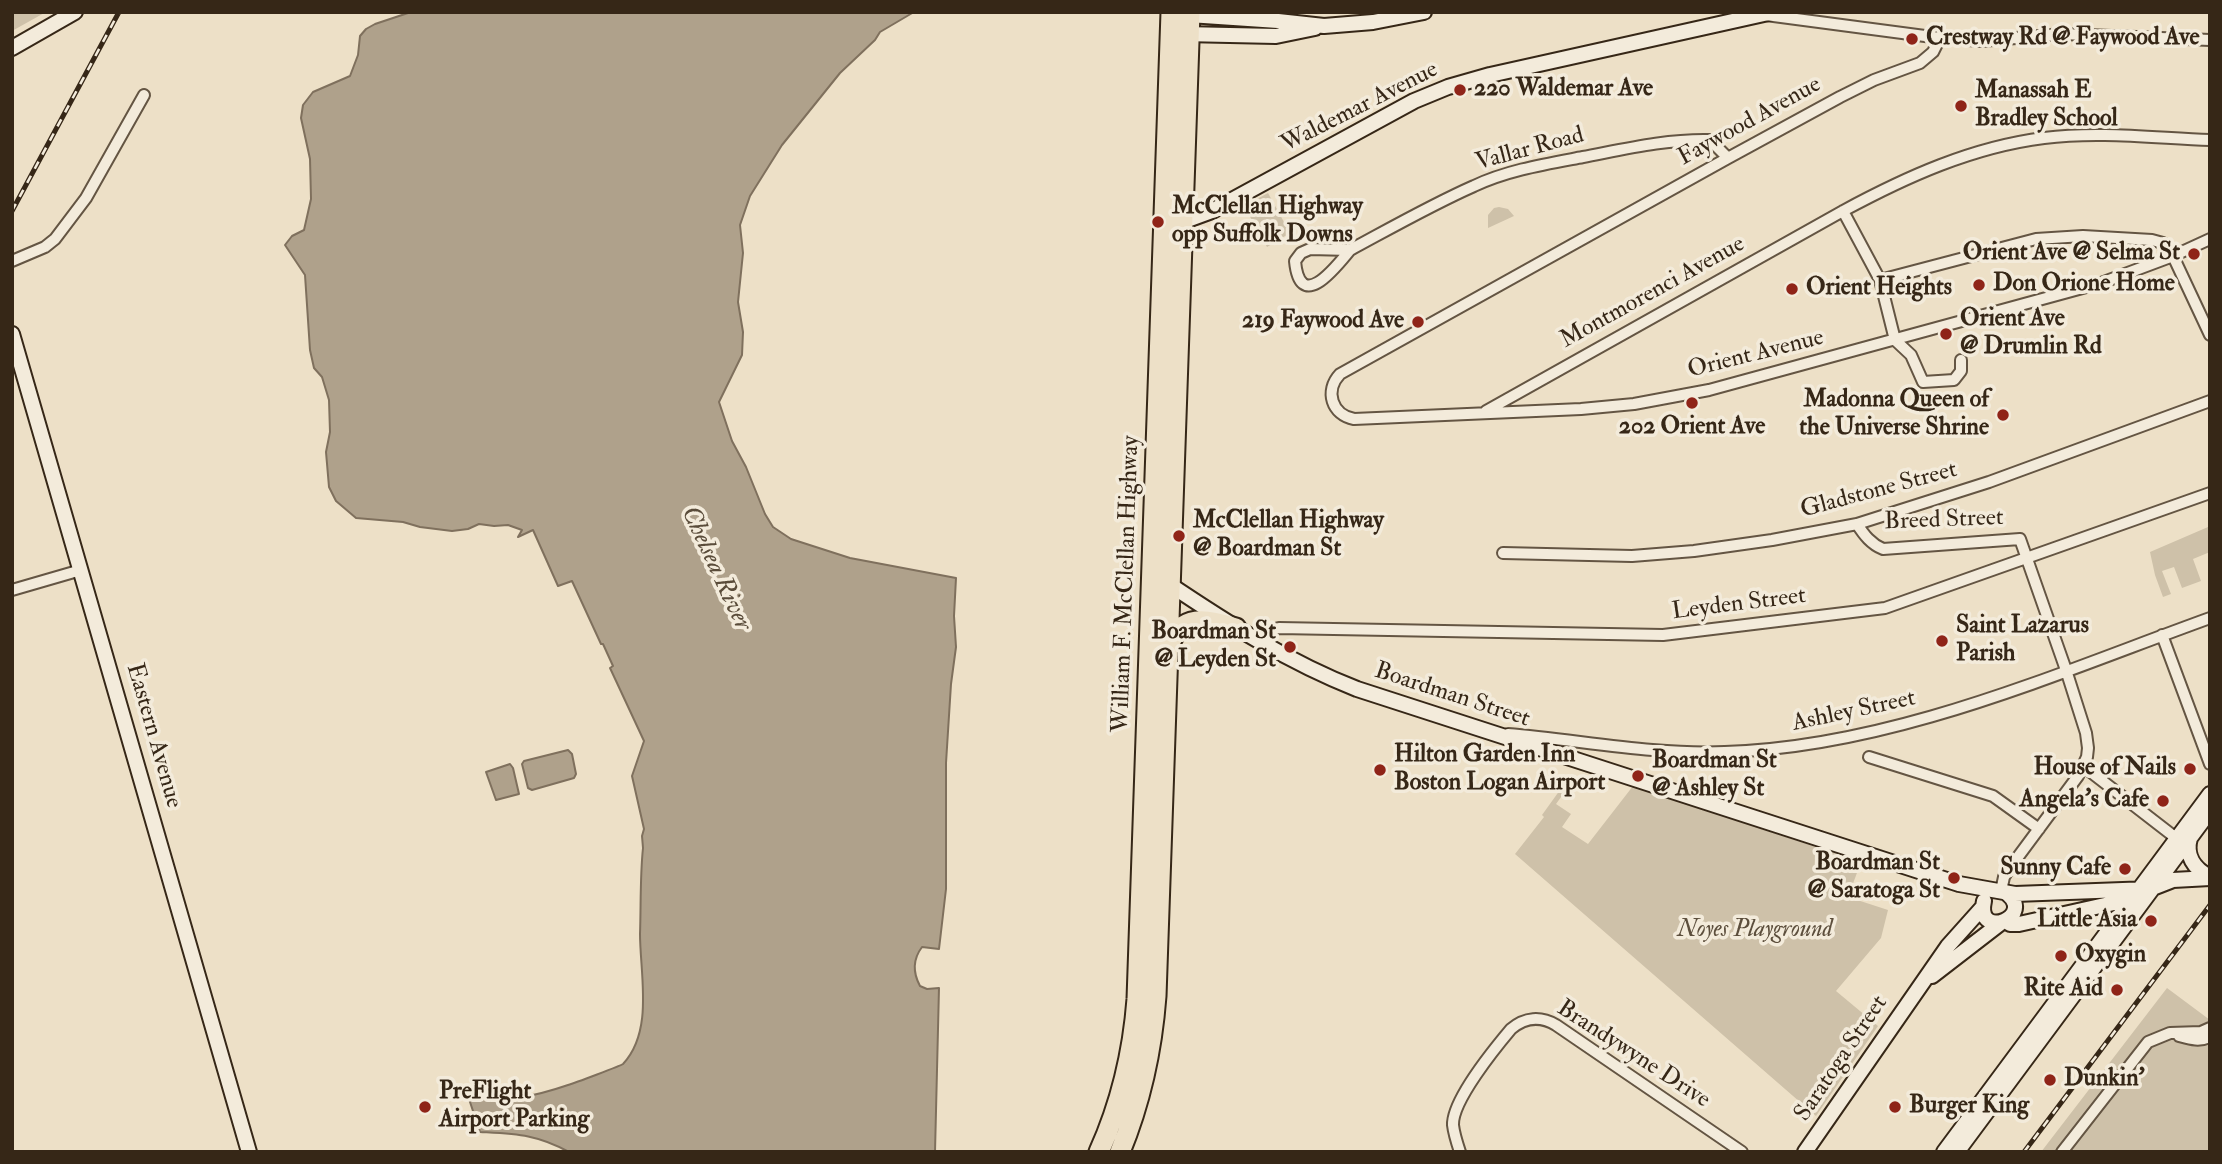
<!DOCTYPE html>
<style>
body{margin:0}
#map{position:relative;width:2222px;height:1164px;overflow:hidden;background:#ede0c7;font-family:"IM FELL Double Pica",serif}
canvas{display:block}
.frame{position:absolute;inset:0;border:14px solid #362717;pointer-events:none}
</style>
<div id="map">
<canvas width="2222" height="1164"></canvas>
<div class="frame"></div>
</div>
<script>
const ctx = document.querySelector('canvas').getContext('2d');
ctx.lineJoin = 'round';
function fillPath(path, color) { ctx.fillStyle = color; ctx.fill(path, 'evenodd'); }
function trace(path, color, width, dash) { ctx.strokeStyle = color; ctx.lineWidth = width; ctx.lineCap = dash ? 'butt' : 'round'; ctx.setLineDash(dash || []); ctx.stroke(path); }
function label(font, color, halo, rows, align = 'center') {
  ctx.font = font + ' "IM FELL Double Pica",serif'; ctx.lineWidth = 7; ctx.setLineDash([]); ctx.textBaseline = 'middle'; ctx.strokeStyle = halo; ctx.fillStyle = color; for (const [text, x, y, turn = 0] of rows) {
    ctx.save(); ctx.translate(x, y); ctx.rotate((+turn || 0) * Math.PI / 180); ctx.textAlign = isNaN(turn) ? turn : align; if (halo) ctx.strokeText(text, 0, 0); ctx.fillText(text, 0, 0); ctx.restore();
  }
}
const green = new Path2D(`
 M12,12H46L12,31Z
 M1268,193L1290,233L1267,247L1244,206Z
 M1499,207L1508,209L1514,216L1488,228V215L1494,208Z
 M2208,527L2210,552L2193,559L2201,581L2182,588L2174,567L2162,571L2171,594L2163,597L2155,575L2150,552Z
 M1565,783L1569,786L1556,804L1571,814L1562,827L1588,844L1633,786L1861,862L1848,897L1888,910L1881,938L1836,991L1878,1026L1816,1116L1515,854L1544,817L1542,815Z
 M2167,988L2210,1020V1152H2041Z`);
const water = new Path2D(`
 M411,12H914L880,32L875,40L840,73L782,145L750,196L740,225L743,253L738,302L743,332L742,355L719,402L732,441L746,467L765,514L773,527L791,539L850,558L956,578L954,616L956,647L951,684L946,763V889L939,949L922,947C913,959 913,973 920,986L927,989L939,988L935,1152H569C536,1134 516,1134 480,1132L468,1096C502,1104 536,1096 568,1085C575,1083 620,1066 623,1064C654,1031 640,974 640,934C641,906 640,876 643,848L642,836L644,829L632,776L644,741L610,668L613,666L603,644H601L572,581L558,586L533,530L518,537L522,530L508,525L494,526L479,524L468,529L452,531L420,527L403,522L356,518L336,501L329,487L326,452L330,432L329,400L322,377L314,368L310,350L305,275L285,245L292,236L304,230L311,199L310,159L301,118L303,105L313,92L350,76L358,55L360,36L366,29L375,24Z
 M568,750L572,754L576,774L574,778L532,790L528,788L522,764L524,761Z
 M510,764L513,768L519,794L496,800L486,772Z`);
const street = new Path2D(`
 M1766,15L1940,38L1982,41L2062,34L2210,40
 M1940,38L1933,52L1920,63L1874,80L1840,97L1728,158L1340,374C1324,391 1332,415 1354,419L1581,409L1634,404L1709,390L2101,283L2173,256L2210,239
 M1843,211L1880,280L1895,340L1911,355L1923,382L1954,380L1961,371V360
 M1310,249L1350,250C1336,267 1300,314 1295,261L1301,253Z
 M1350,250C1391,228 1431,205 1474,186C1508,170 1546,164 1583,157C1625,149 1666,139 1710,140L1728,158
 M12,261L45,247L55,239L86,198L144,95
 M1880,280L2036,239L2083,236L2152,240L2163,243L2173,256L2210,335
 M1486,411L1843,211C1906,177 1972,147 2044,138C2098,131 2155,138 2210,140
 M1857,524C1864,535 1871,544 1883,549L2020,539L2066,670L2086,733L2088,748L2087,757L2078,776L2009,869L2004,877L2001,891
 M1503,553L1632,556L1694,551L1772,540L1857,524L1989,482L2210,401
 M12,590L81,570
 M2162,635L2210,764
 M1256,640L1267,631L1279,628L1663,635L1885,608L2210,493
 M1508,734C1580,740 1653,755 1725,752C1892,747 2055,674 2210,618
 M1869,757L1993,796L2039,829
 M2083,766L2176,838
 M2179,1036C2190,1039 2199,1042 2210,1037
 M1460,1152C1457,1143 1454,1134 1453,1125C1452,1101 1495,1048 1511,1029C1525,1017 1541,1016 1556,1025L1742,1152
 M2062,1152L2148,1042L2170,1033L2201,1032L2210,1028`);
const secondary = new Path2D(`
 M1189,15L1278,21L1324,26L1373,22L1424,12
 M1183,34L1276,36L1315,28
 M12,48L75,12
 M1182,222L1212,211L1414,101L1448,87L1490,75L1773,12
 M12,334L249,1152
 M1166,582C1227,623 1288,662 1357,689L1959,884L2015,894L2150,889
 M2190,838C2185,855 2194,869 2210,877
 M2150,889L2173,880L2210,878
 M1984,901C1975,942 2039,916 2005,892
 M2006,921L2010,924H2019L2132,899
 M1932,976L2002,922
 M1805,1152L1948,946L1982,908
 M1944,1152L2210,794
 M1957,1152L2210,811`);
const highway = new Path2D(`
 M1168,648C1181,612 1206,619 1236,628
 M1099,1152C1121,1103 1133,1052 1137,999L1171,12
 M1120,1152C1141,1101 1152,1050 1156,996L1190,12`);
const rail = new Path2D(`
 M12,211L119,12
 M2024,1152L2210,905`);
const markers = [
 [1912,39,7,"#8f2418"],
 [1460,90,7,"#8f2418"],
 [1961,106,7,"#8f2418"],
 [1158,222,7,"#8f2418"],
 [2194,254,7,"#8f2418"],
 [1979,285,7,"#8f2418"],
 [1792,289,7,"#8f2418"],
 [1418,322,7,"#8f2418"],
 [1946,334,7,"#8f2418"],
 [1692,403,7,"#8f2418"],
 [2003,415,7,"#8f2418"],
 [1179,536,7,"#8f2418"],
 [1942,641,7,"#8f2418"],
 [1290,647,7,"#8f2418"],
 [2190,769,7,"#8f2418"],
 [1380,770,7,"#8f2418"],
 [1638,776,7,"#8f2418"],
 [2163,801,7,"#8f2418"],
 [2125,869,7,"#8f2418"],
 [1954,878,7,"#8f2418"],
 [2151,921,7,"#8f2418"],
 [2061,956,7,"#8f2418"],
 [2117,990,7,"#8f2418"],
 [2050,1080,7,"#8f2418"],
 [425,1107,7,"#8f2418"],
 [1895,1107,7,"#8f2418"]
];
const poiNames = [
 ["Crestway Rd @ Faywood Ave",1926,39],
 ["220 Waldemar Ave",1474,90],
 ["Manassah E",1975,92],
 ["Bradley School",1975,120],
 ["McClellan Highway",1172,208],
 ["opp Suffolk Downs",1172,236],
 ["Orient Ave @ Selma St",2180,254,"right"],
 ["Don Orione Home",1993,285],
 ["Orient Heights",1806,289],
 ["Orient Ave",1960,320],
 ["@ Drumlin Rd",1960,348],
 ["219 Faywood Ave",1404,322,"right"],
 ["Madonna Queen of",1989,401,"right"],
 ["the Universe Shrine",1989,429,"right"],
 ["202 Orient Ave",1692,428,"center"],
 ["McClellan Highway",1193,522],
 ["@ Boardman St",1193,550],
 ["Saint Lazarus",1956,627],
 ["Parish",1956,655],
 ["Boardman St",1276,633,"right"],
 ["@ Leyden St",1276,661,"right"],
 ["Hilton Garden Inn",1394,756],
 ["Boston Logan Airport",1394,784],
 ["Boardman St",1652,762],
 ["@ Ashley St",1652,790],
 ["House of Nails",2176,769,"right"],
 ["Angela's Cafe",2149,801,"right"],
 ["Boardman St",1940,864,"right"],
 ["@ Saratoga St",1940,892,"right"],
 ["Sunny Cafe",2111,869,"right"],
 ["Little Asia",2137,921,"right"],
 ["Oxygin",2075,956],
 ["Rite Aid",2103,990,"right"],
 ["Dunkin'",2064,1080],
 ["PreFlight",439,1093],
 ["Airport Parking",439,1121],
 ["Burger King",1909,1107]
];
const streetNames = [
 ["Waldemar Avenue",1360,108,-27],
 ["Faywood Avenue",1750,122,-29],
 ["Vallar Road",1530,150,-15],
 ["Montmorenci Avenue",1653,293,-29],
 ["Orient Avenue",1756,355,-14],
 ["Gladstone Street",1879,491,-15],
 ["Breed Street",1944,521,-2],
 ["William F. McClellan Highway",1127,584,-88],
 ["Leyden Street",1739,605,-7],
 ["Boardman Street",1452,696,18],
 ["Ashley Street",1854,712,-12],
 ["Eastern Avenue",153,736,74],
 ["Brandywyne Drive",1633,1055,33],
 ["Saratoga Street",1842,1059,-56]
];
const parkNames = [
 ["Noyes Playground",1755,931]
];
const waterNames = [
 ["Chelsea River",715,569,65]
];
fillPath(green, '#cec1a9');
fillPath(water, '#afa18b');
trace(water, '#7f705d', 2);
trace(street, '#645543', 14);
trace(secondary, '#362717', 18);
trace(highway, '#362717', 23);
trace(street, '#f3ebdb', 10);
trace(secondary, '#f3ebdb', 14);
trace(highway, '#ede0c7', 19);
trace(rail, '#362717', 5);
trace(rail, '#f3ebdb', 2.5, [8]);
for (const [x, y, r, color] of markers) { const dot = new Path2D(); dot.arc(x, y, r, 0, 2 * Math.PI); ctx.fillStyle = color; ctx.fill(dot); trace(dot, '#f3ebdb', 2.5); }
label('bold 24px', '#362717', '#f3ebdb', poiNames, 'left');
label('24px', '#362717', '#f3ebdb', streetNames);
label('italic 24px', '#5c4e3c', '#f3ebdb', parkNames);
label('italic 26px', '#5a4c3a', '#f3ebdb', waterNames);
</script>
